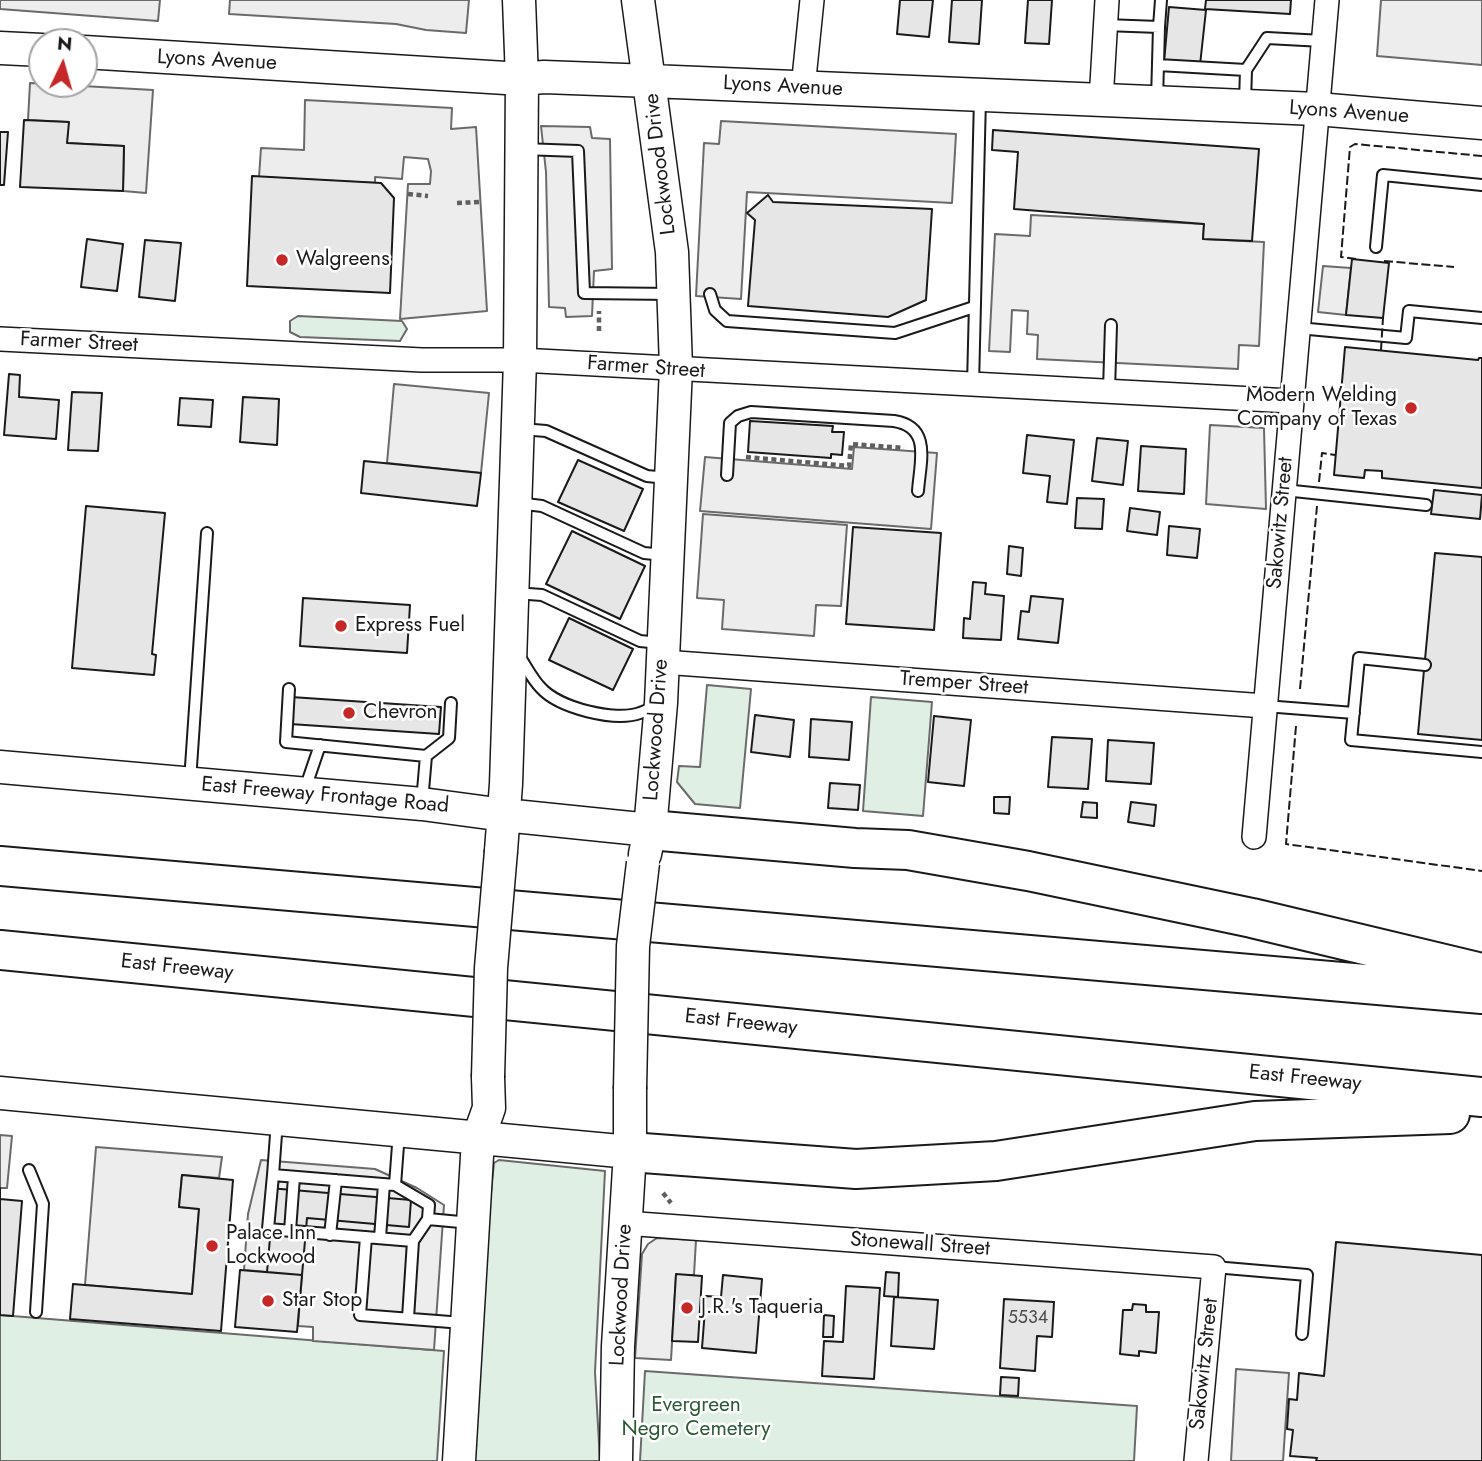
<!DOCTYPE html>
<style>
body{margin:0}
#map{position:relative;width:1482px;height:1461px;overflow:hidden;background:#fff;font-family:Jost,sans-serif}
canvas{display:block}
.north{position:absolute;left:28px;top:28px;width:70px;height:70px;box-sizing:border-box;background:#fff;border:2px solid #a3a3a3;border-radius:50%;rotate:5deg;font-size:19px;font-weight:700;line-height:28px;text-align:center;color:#1a1a1a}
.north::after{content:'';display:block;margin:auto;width:24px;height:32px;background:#c62828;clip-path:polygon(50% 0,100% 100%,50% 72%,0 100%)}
</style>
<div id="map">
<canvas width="1482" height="1461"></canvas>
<div class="north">N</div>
</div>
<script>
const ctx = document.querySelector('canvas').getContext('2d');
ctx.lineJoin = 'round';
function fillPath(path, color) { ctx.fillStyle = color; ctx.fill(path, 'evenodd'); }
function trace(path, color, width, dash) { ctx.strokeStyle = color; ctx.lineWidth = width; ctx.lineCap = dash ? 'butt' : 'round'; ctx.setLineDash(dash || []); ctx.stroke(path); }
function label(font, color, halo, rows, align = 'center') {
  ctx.font = font + ' Jost,sans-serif'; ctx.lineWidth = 5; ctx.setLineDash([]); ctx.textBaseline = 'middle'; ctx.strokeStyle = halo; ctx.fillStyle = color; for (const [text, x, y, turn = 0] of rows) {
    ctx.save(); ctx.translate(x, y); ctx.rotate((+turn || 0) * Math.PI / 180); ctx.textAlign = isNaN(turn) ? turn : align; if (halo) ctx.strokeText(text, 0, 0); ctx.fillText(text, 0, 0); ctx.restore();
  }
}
const green = new Path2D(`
 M298,316L402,321L407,329L400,341L300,337L290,332V321Z
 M707,685L751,689L740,808L695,804L677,782L679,766L700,767Z
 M871,697L932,702L923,816L863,811Z
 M499,1160L605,1171L595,1372L600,1461H473L487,1231L494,1163Z
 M0,1315L444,1351L437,1461H0Z
 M645,1371L1137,1406L1134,1461H640Z`);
const parking = new Path2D(`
 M0,0H160L158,21L0,9Z
 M230,0H469L466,33L426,30L396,24L229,14Z
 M1381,0H1482V65L1377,56Z
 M30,83L153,90L146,193L123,191L124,146L67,143L68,122L28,120Z
 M305,100L452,108L451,129L476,127L487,311L400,319L408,184H430L431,171L428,159L404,157L402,179L375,177V183L259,177L261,148L304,150Z
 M721,121L956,134L952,203L747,192L741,299L696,296L704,143L719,144Z
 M541,126L590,127L592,138L610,139L612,269L594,271L592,316L566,317L565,308L549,307L546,172Z
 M1031,215L1204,224L1203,239L1264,242L1259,346L1239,345L1238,369L1037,359L1038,335L1027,334L1028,311L1012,310L1010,352L989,351L995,234L1030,236Z
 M1323,266L1351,268L1346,315L1318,312Z
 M394,384L489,393L481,473L387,463Z
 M1210,425L1264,428L1266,509L1206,504Z
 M854,447L937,453L931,529L700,511L705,457L852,469Z
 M703,514L847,525L841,606L816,605L814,636L722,629L724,600L697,598Z
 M0,1135L12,1136L7,1188H0Z
 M96,1147L222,1157L219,1178L182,1175L179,1207L199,1209L192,1294L85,1285Z
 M261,1160L375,1169L417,1188L444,1205L434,1350L313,1341V1327L298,1326L302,1275L244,1270L248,1214Z
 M657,1238L696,1240L694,1275H676L671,1360L635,1358L642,1254L648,1244Z
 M1236,1369L1289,1373L1283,1461H1231Z`);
const building = new Path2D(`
 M900,0H933L929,37L897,34Z
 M952,0H982L979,44L949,42Z
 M1028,0H1052L1049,44L1025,43Z
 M1206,0H1291L1290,14L1205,9Z
 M1169,7L1206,10L1200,65L1164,62Z
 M24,120L69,122L67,143L124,146L123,191L20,187Z
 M993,130L1259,149L1252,241L1203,239L1204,224L1014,209L1018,152L992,150Z
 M0,132H8L4,185H0Z
 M252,176L381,183L394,198L390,293L247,286Z
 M768,195L773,202L932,209L926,300L888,317L748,306L755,220L747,213Z
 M87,239L123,244L117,291L81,287Z
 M145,240L181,243L175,301L139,297Z
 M1352,259L1389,263L1383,318L1346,315Z
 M1345,347L1478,360L1479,358H1482V488L1382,478V471L1365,470L1364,478L1334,475Z
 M9,374L20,375L19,397L59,400L56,439L4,435Z
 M72,392L102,393L98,451L68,450Z
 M243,397L279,399L277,445L240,442Z
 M180,398L213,400L211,427L178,425Z
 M750,421L833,426L832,432H844L842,455L831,454V458L748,452Z
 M1027,435L1074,440L1067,504L1047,502L1050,476L1023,473Z
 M1097,438L1128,441L1123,485L1092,481Z
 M1141,446L1186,449L1184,494L1138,491Z
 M578,460L643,489L624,531L558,502Z
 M364,461L481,473L477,506L361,493Z
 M1434,490L1482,495L1480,519L1431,514Z
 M1077,498L1104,499L1102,529L1075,528Z
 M86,506L165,513L152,654L156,655L154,675L72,668Z
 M1130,508L1160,512L1157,535L1127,531Z
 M1169,526L1200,529L1197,558L1167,555Z
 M853,527L941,533L934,630L846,624Z
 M572,531L645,566L620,619L546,584Z
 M1009,546L1023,548L1021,576L1007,574Z
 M1435,553L1482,557V740L1418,734Z
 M973,582L986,583L985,594L1004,596L1001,640L963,638L964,618L970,619Z
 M1031,596L1063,599L1058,643L1018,639L1021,611L1029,612Z
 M303,598L410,605L407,653L300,646Z
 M569,618L633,649L613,690L549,660Z
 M291,697L441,707L439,734L290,724Z
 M755,715L794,720L790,757L751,752Z
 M934,716L971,720L964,786L928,782Z
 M811,719L852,722L849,760L809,757Z
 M1052,737L1092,739L1088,789L1048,787Z
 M1108,740L1154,743L1151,784L1106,781Z
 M830,783L860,785L858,810L828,808Z
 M994,797H1010L1009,814L994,813Z
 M1083,802L1097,803V818L1081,817Z
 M1131,802L1156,805L1154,826L1128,822Z
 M182,1175L233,1180L221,1331L70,1319L73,1284L192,1294L199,1209L179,1207Z
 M0,1188V1199L22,1201L13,1316L0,1315Z
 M269,1188L411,1200L409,1227L307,1218L302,1275L267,1272L272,1215Z
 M1336,1242L1482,1255V1461H1316L1317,1458L1290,1456L1293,1430L1287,1429L1289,1399L1297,1400L1299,1373L1324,1376Z
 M240,1270L302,1275L297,1332L235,1327Z
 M886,1272L899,1273L898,1297L884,1296Z
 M676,1274L702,1276L698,1342L672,1341Z
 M723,1275L762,1279L756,1353L702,1348L706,1296L721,1297Z
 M846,1286L880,1288L874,1379L822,1376L824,1341L843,1342Z
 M894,1297L938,1300L934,1349L891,1346Z
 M1004,1299L1054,1302L1052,1337L1037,1336L1035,1371L1000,1368Z
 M1133,1304L1146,1305V1312H1159L1156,1353L1139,1351V1356L1120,1354L1123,1310H1132Z
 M824,1315L834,1316L833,1337H823Z
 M1001,1377L1019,1378L1018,1396L1000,1395Z`);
const path = new Path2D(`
 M408,194L428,196
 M457,203L479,202
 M599,331V311
 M746,457L849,466L851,444L904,448
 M663,1193L671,1203`);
const lane = new Path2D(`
 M1105,25L1159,27L1157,100
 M1159,27L1161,0
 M1158,65L1246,70L1245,102
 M1246,70L1267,38L1323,41
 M523,149L578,151L584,293L672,294
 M1376,247L1383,175L1482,185
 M710,294L715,310L727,321L895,333L974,307
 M1298,328L1406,338L1409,311L1482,318
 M973,385L980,98
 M1109,390L1111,325
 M521,429L546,431L647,476L667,478
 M727,475L730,423L738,416L751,412L894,421C932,427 920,462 918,491
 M1284,490L1426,505
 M517,503L542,506L644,553L665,555
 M515,593L542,595L640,641L660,643
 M519,656C526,666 532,679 541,688C559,708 615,722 640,713C646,711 651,708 656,706
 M1425,665L1359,658L1351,740L1482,752
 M289,689L286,742L426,756L449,738L451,703
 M1265,706L1354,713
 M190,781L207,533
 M305,789L320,745
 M422,802L426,756
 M277,1121L273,1175L395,1185L399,1132
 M29,1170L43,1204L36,1312
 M273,1175L268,1229L413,1241
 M395,1185L429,1205L428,1219L413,1241L408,1318
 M428,1219L471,1223
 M290,1231L294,1177
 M330,1235L336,1180
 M366,1237L360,1315L463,1323
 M380,1238L384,1184
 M1214,1267L1307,1275L1302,1334`);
const street = new Path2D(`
 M803,88L812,0
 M1101,101L1107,0
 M0,339L422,360H520L1291,401
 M663,662L1265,706
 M1254,837L1327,0
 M625,1223L1214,1267L1196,1461`);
const secondary = new Path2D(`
 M638,0L672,252L676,368L661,703L650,830L645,854
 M0,48L42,50
 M84,52L522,79L544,77L651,81L1317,109L1482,123
 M0,767L422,804L504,815L650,830
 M501,851L506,784L520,360L522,79L519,0
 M0,1093L630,1152
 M459,1461L478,1139L489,1108L488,1077
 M616,1461L618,1346L630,1152V1089`);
const highway = new Path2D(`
 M650,830L855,848L908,850L1028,871L1252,918L1482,973
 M0,866L1482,994
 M0,950L1482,1097
 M630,1152L856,1169L996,1161L1255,1121L1450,1114`);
const secondaryBridge = new Path2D(`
 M488,1077L491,968L501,851
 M630,1089L633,946L643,863`);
const fence = new Path2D(`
 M1356,259L1341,257L1350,147L1355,144L1482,156
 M1384,261L1454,267
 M1381,350L1383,318
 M1319,482L1322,453L1335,455
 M1300,689L1317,506
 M1296,726L1286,844L1482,871`);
const markers = [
 [282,260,7,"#c62828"],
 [1411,408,7,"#c62828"],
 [341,626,7,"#c62828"],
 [349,713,7,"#c62828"],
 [212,1246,7,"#c62828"],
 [268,1301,7,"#c62828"],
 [687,1308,7,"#c62828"]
];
const numberNames = [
 ["5534",1028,1319]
];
const streetNames = [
 ["Lyons Avenue",217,61,3],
 ["Lyons Avenue",783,87,3],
 ["Lyons Avenue",1349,113,4],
 ["Lockwood Drive",661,164,-97],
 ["Farmer Street",79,343,3],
 ["Farmer Street",646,368,4],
 ["Sakowitz Street",1281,523,-85],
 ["Tremper Street",964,684,4],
 ["Lockwood Drive",657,730,-86],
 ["East Freeway Frontage Road",325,796,5],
 ["East Freeway",177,968,6],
 ["East Freeway",741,1023,6],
 ["East Freeway",1305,1079,6],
 ["Stonewall Street",920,1245,4],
 ["Lockwood Drive",622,1295,-87],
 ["Sakowitz Street",1205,1364,-84]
];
const poiNames = [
 ["Walgreens",296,260],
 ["Modern Welding",1397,396,"right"],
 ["Company of Texas",1397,420,"right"],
 ["Express Fuel",355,626],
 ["Chevron",363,713],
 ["Palace Inn",226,1234],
 ["Lockwood",226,1258],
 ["Star Stop",282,1301],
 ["J.R.'s Taqueria",701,1308]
];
const parkNames = [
 ["Evergreen",696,1406],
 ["Negro Cemetery",696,1430]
];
fillPath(green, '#e0efe3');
trace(green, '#6a6a6a', 2);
fillPath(parking, '#ededed');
trace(parking, '#6a6a6a', 2);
fillPath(building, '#e6e6e6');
trace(building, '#1a1a1a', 2);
trace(lane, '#1a1a1a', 14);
trace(street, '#1a1a1a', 26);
trace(secondary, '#1a1a1a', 35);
trace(highway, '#1a1a1a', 42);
trace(path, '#5f5f5f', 4.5, [5, 3.5]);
trace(lane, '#fff', 10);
trace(street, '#fff', 23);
trace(secondary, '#fff', 32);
trace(highway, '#fff', 38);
trace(secondaryBridge, '#1a1a1a', 35, []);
trace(secondaryBridge, '#fff', 32);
trace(fence, '#1a1a1a', 2, [9, 3.5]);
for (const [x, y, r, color] of markers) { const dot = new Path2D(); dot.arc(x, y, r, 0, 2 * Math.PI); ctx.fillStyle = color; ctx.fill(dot); trace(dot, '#fff', 2.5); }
label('18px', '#4d4d4d', null, numberNames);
label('21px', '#1a1a1a', '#fff', streetNames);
label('21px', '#1a1a1a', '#fff', poiNames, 'left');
label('21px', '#2b5a34', '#fff', parkNames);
</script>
